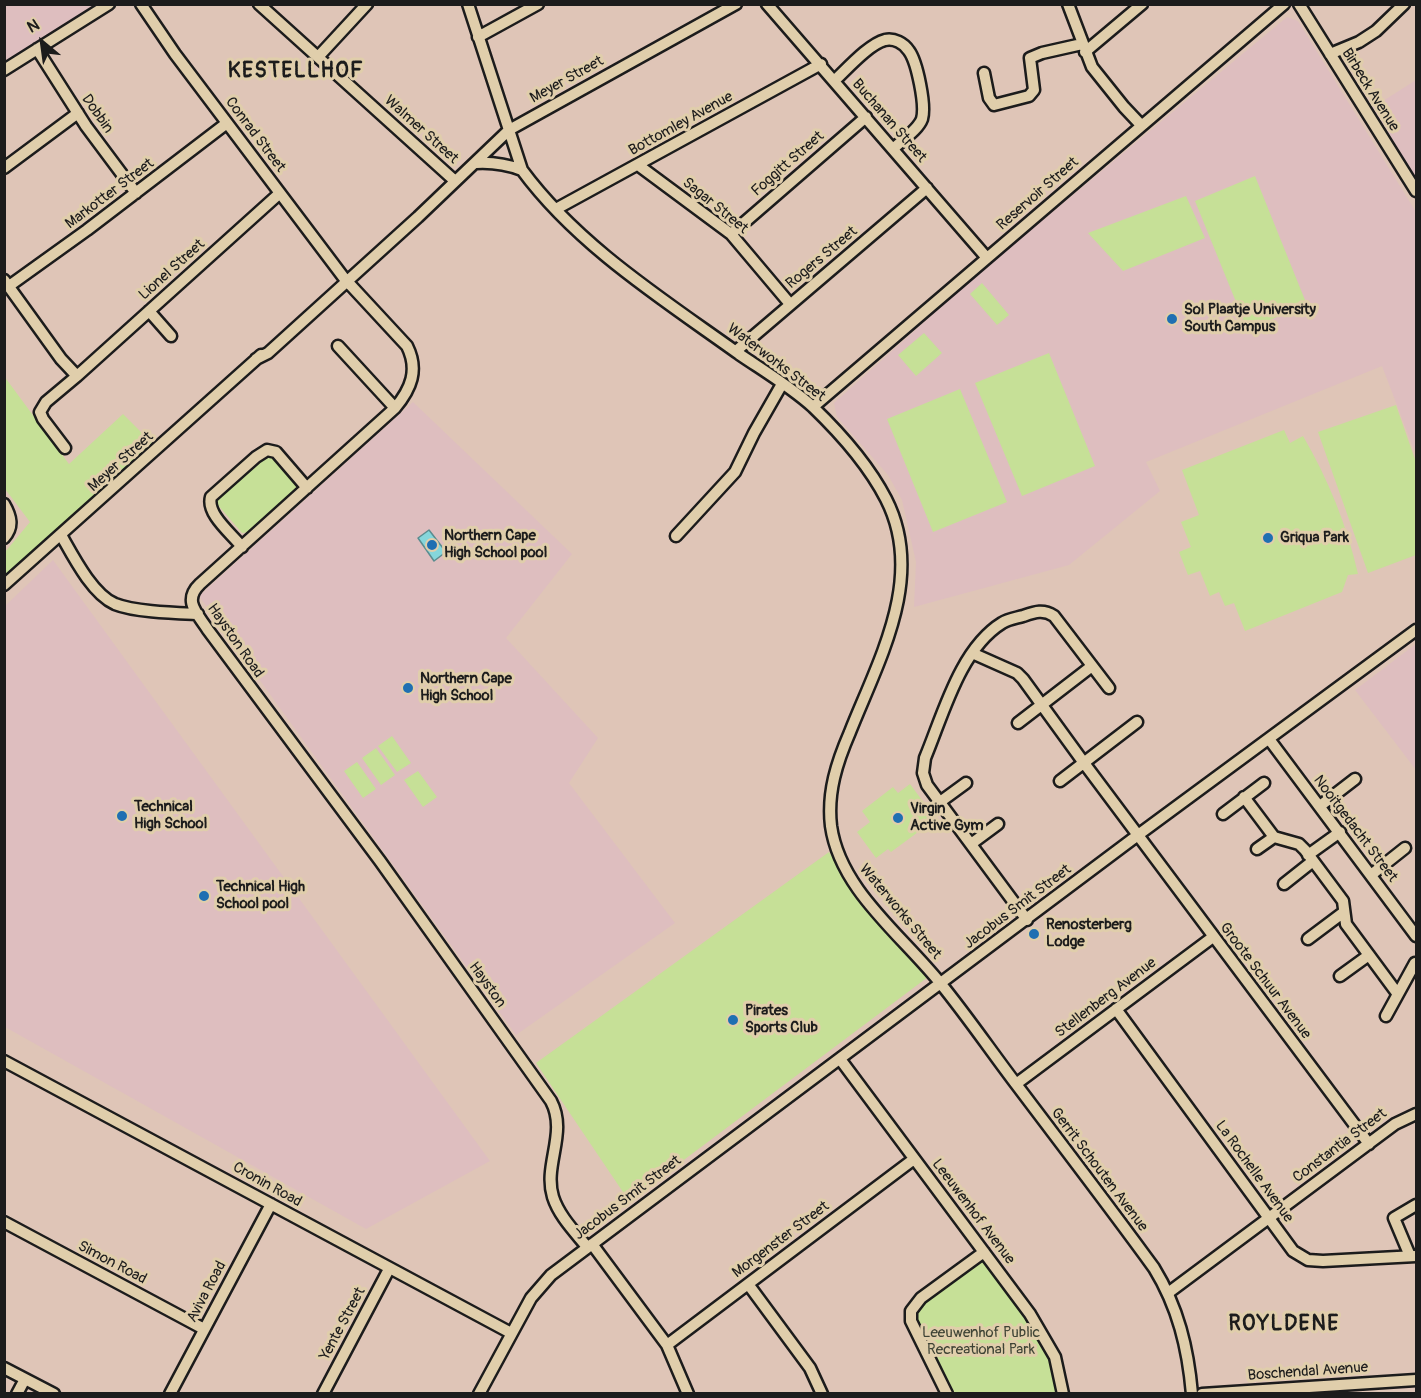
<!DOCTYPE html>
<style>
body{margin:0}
#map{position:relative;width:1421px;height:1398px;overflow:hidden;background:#dfc5b7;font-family:Pangolin,sans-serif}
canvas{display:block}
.frame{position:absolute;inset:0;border:6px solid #1c1c1c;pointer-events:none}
.north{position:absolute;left:12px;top:12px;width:60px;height:60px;-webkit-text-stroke:4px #e0ceab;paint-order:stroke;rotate:331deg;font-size:16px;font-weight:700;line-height:24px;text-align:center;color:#1c1c1c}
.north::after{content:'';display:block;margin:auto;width:21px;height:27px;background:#1c1c1c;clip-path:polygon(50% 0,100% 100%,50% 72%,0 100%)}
</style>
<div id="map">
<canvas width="1421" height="1398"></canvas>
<div class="frame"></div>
<div class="north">N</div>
</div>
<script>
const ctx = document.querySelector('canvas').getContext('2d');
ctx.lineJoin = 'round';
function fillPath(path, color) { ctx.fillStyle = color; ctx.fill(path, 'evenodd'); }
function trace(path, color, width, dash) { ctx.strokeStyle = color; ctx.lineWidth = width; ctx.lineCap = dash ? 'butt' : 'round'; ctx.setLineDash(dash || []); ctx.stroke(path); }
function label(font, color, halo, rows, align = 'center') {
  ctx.font = font + ' Pangolin,sans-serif'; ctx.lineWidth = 6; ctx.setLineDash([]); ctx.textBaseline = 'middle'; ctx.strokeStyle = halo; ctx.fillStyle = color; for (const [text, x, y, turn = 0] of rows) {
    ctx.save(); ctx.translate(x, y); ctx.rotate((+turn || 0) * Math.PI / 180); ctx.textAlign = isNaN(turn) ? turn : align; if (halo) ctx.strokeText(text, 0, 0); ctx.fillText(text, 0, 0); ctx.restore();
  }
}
const built = new Path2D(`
 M5,5H111L5,74Z
 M1287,17L1298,21L1416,212V455L1382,366L1146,462L1160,491L1069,565L914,607L916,562L902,500L888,475L837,417L834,403L979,273Z
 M1416,80V179L1372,108Z
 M413,402L572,554L506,638L598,738L569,783L675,923L516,1035L199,596Z
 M53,560L490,1161L366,1229L5,1027V606Z
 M1416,644V770L1355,690Z`);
const green = new Path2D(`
 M1255,176L1307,305L1247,329L1195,201Z
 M1186,196L1205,238L1123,271L1088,233Z
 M982,283L1009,315L997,325L970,294Z
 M924,333L942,353L916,376L898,355Z
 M1049,353L1095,466L1022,496L975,383Z
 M4,376L69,464L123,414L154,445L5,579V552L30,522L5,489Z
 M960,389L1007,502L933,532L887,419Z
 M1396,405L1416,462V555L1368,573L1318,432Z
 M1284,430L1290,443L1303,436C1328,479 1347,525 1358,574L1348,575L1342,592L1245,631L1234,603L1225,606L1219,592L1210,596L1200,571L1188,575L1179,552L1191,547L1181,522L1199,515L1182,470Z
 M270,452L300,485L299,490L250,532L242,533L217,504V500Z
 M392,736L411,763L397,772L378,746Z
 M376,748L395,775L381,785L362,758Z
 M357,762L376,789L363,798L344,771Z
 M418,771L437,797L423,807L404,780Z
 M910,784L933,815L922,823L925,827L891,852L888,849L876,858L857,832L870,822L862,811L893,787L898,793Z
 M829,852L863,902L928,977L629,1201L536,1063Z
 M982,1260L986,1263L1025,1315L1049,1355L1059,1393H952C945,1383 916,1332 916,1321C916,1312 920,1306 926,1300Z`);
const water = new Path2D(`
 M429,530L446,552L434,561L418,538Z`);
const minor = new Path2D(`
 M141,4L175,54L344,278L407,346C419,370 411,389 395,408L200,584C182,601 198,614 208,630L380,861L551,1101C568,1133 543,1165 553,1197C559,1216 575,1232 587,1247
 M259,4L455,181
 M468,4L522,170C578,246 664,300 739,354C764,371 791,387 813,407C840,433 869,466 886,499C926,577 879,659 850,732C837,762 827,792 831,826C840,890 902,935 941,984C967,1016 991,1051 1016,1084C1062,1145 1109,1206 1154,1268C1178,1307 1188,1348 1192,1394
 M767,4L987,258
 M1068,4L1092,67L1124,107L1141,125
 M1299,4L1416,191
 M478,37L538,4
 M37,49L86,126L136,193
 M1085,52L1142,4
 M1330,54L1359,42L1376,31L1404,4
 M318,57L367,4
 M4,70L109,4
 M984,73L989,98L994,105L1029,96L1034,90L1030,58L1042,53L1082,44
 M834,81C847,69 869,44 885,40C894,38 904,43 909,51C917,62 926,105 922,119C918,130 902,140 893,149
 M476,163C493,162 506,164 522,170
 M638,165L731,234L790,304
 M4,168L78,113
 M556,209L821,64
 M731,234L866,117
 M4,280L61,359L77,376L280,193
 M9,286L87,230L227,123
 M149,311L171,336
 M338,346L395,408
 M736,351L927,188
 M256,359L268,353L418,217L509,130L736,4
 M813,407L1284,4
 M65,448L43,419L40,412L46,402L77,376
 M4,504C11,516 14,527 4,538
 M61,535C73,556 92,594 115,604C135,612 175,613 198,614
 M676,536L735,472L754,433L782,384
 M242,547C232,534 206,514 211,497L256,457L267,450L276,452L307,488
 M4,585L261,355
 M972,653L1017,673L1023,679L1084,763L1369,1144
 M1018,723L1092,666
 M1269,739L1416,936
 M1060,781L1137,722
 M1244,797L1274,837L1299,844L1305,850L1343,901L1346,924L1397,993
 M940,802L966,783
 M1320,806L1355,779
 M1223,814L1264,783
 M971,844L998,824
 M1257,849L1274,837
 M1308,855L1340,832
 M1371,875L1405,848
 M1284,884L1313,861
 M1027,920L927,785L923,773L925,758C943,715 960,649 1002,623C1008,619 1016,618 1023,616C1035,612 1043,609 1054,616L1109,688
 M1308,939L1344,912
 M1340,976L1369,955
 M1116,1009L1293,1251L1308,1260L1323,1261L1416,1256
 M1386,1016L1415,963
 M840,1059L1030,1314L1055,1357L1063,1394
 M4,1061L511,1333
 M1016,1084L1213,937
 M4,1222L204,1329
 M592,1244L667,1345L688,1394
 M1410,1256L1394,1218L1416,1205
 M748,1284L810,1368L822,1394
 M1168,1293L1395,1124L1416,1114
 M667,1345L914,1159
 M4,1368L54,1394
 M17,1394L25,1379
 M170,1394L271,1204
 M323,1394L389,1269
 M479,1394L531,1298L551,1275L1138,835L1416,630
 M947,1394L911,1321V1311L921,1298L984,1252
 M1202,1394L1416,1380`);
const markers = [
 [1172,319,6,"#1f6fb2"],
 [1268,538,6,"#1f6fb2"],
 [432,545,6,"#1f6fb2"],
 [408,688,6,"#1f6fb2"],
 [122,816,6,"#1f6fb2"],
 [898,818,6,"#1f6fb2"],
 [204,896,6,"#1f6fb2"],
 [1034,934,6,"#1f6fb2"],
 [733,1020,6,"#1f6fb2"]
];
const streetNames = [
 ["Meyer Street",567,80,-29],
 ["Birbeck Avenue",1370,90,58],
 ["Dobbin",97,114,55],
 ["Buchanan Street",889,121,49],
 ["Bottomley Avenue",681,124,-29],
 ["Walmer Street",421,130,42],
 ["Conrad Street",255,135,53],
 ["Foggitt Street",788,164,-41],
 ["Markotter Street",110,194,-37],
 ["Reservoir Street",1038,194,-41],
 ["Sagar Street",715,206,39],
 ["Rogers Street",822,258,-40],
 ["Lionel Street",172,270,-42],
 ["Waterworks Street",776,363,37],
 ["Meyer Street",121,462,-42],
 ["Hayston Road",235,641,55],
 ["Nooitgedacht Street",1355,829,53],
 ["Jacobus Smit Street",1018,907,-37],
 ["Waterworks Street",900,912,50],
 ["Groote Schuur Avenue",1265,981,53],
 ["Hayston",487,985,54],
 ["Stellenberg Avenue",1106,998,-37],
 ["Constantia Street",1340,1146,-37],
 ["Gerrit Schouten Avenue",1099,1170,53],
 ["La Rochelle Avenue",1254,1172,54],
 ["Cronin Road",267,1185,29],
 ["Jacobus Smit Street",628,1198,-37],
 ["Leeuwenhof Avenue",973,1212,53],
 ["Morgenster Street",781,1240,-37],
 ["Simon Road",112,1263,28],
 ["Aviva Road",207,1292,-62],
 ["Yente Street",343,1324,-62],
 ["Boschendal Avenue",1308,1372,-4]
];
const poiNames = [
 ["Sol Plaatje University",1184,310],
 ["South Campus",1184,327],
 ["Northern Cape",444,536],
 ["High School pool",444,553],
 ["Griqua Park",1280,538],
 ["Northern Cape",420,679],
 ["High School",420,696],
 ["Technical",134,807],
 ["High School",134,824],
 ["Virgin",910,809],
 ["Active Gym",910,826],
 ["Technical High",216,887],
 ["School pool",216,904],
 ["Renosterberg",1046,925],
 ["Lodge",1046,942],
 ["Pirates",745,1011],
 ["Sports Club",745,1028]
];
const parkNames = [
 ["Leeuwenhof Public",981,1333],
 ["Recreational Park",981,1350]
];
const districtNames = [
 ["KESTELLHOF",296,72],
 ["ROYLDENE",1284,1325]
];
fillPath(built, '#debebf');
fillPath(green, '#c6e097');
fillPath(water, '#85d6db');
trace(water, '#5b8c8f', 1.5);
trace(minor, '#1c1c1c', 15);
trace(minor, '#e0ceab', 10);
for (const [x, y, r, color] of markers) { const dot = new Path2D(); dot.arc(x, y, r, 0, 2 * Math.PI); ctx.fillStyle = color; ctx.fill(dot); trace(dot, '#e0ceab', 2); }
label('15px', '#1c1c1c', '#e0ceab', streetNames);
label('bold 15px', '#1c1c1c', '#e0ceab', poiNames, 'left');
label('15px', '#3e4335', '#e0ceab', parkNames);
ctx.letterSpacing = '1.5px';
label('bold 21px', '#1c1c1c', '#e0ceab', districtNames);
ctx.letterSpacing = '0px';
</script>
